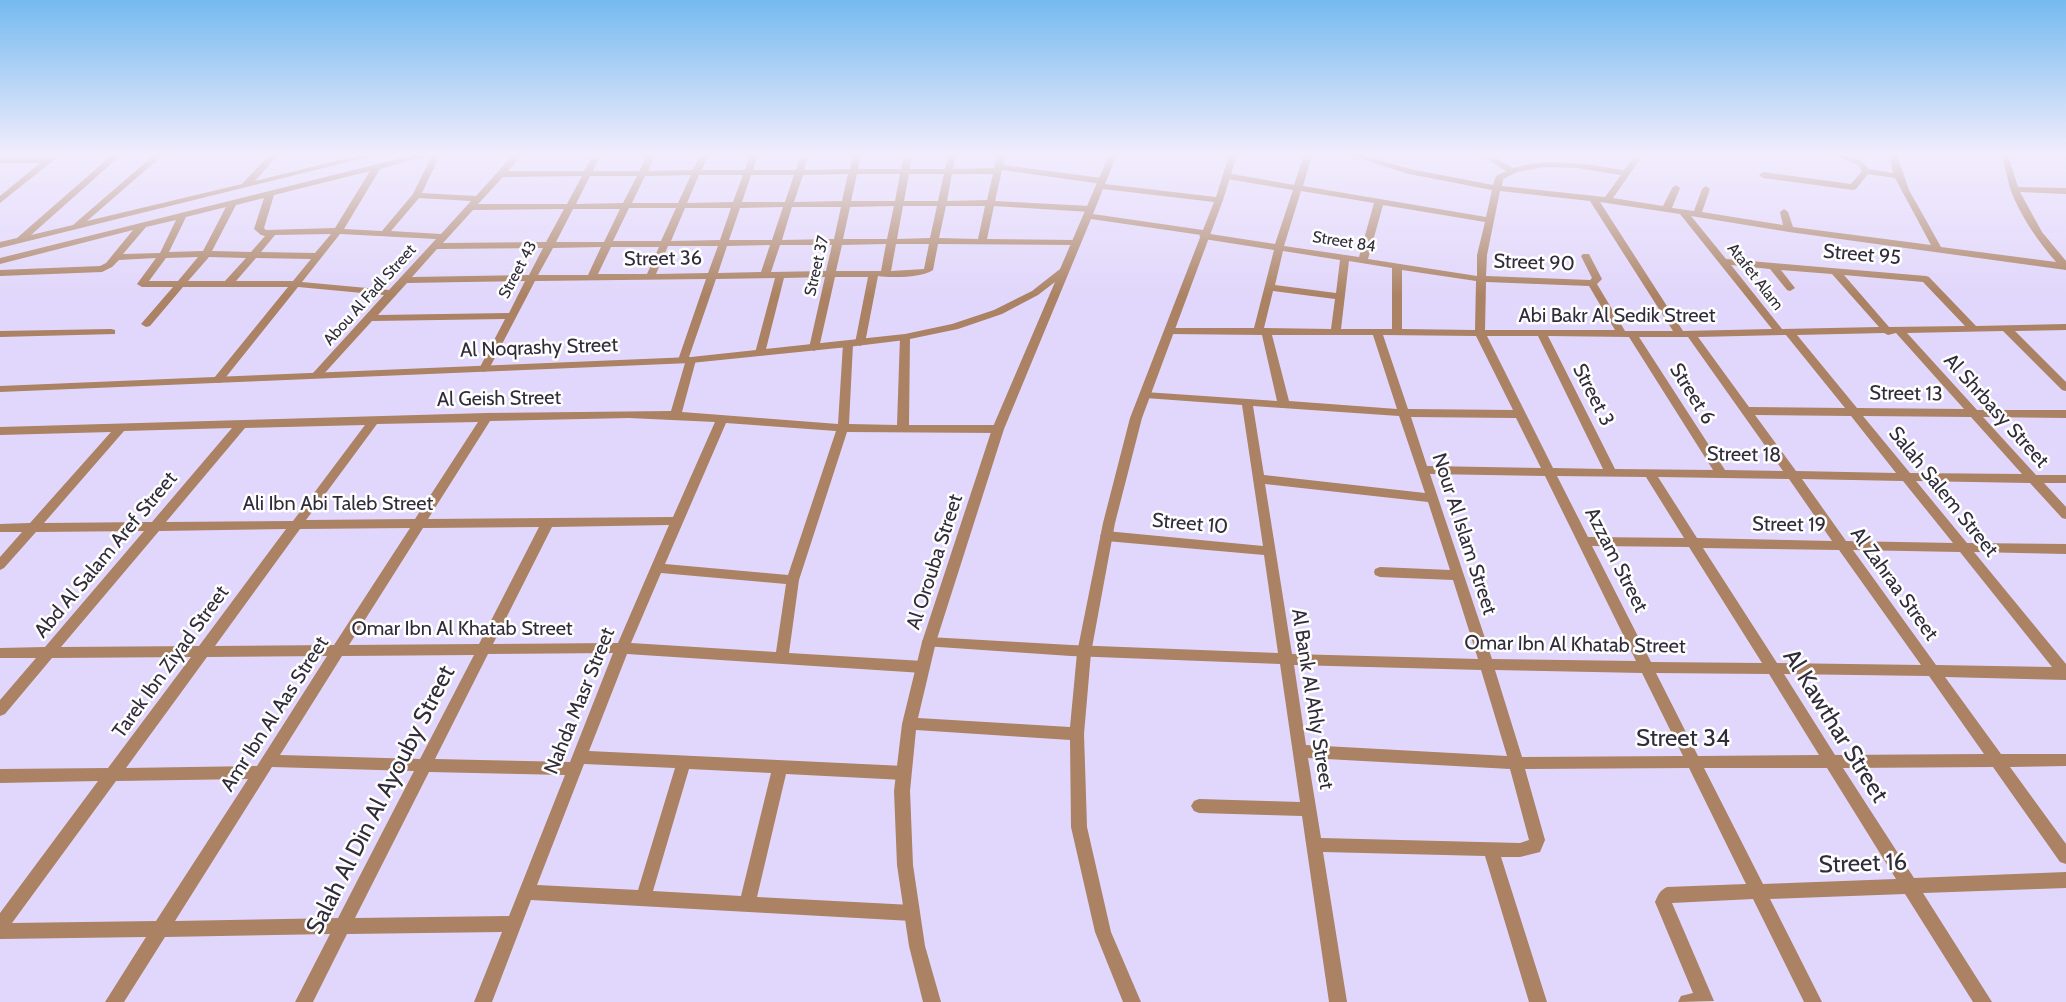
<!DOCTYPE html>
<style>
body{margin:0}
canvas{display:block;background:#e1d6fb}
</style>
<canvas width="2066" height="1002"></canvas>
<script>
const ctx = document.querySelector('canvas').getContext('2d');
ctx.lineJoin = 'round';
function fillPath(path, color) { ctx.fillStyle = color; ctx.fill(path, 'evenodd'); }
function label(font, color, halo, rows, align = 'center') {
  ctx.font = font + ' Cabin,sans-serif'; ctx.lineWidth = 5; ctx.setLineDash([]); ctx.textBaseline = 'middle'; ctx.strokeStyle = halo; ctx.fillStyle = color; for (const [text, x, y, turn = 0] of rows) {
    ctx.save(); ctx.translate(x, y); ctx.rotate((+turn || 0) * Math.PI / 180); ctx.textAlign = isNaN(turn) ? turn : align; if (halo) ctx.strokeText(text, 0, 0); ctx.fillText(text, 0, 0); ctx.restore();
  }
}
const minor = new Path2D(`
 M50,155H60L0,203V196L40,163H0V157L47,158Z
 M112,155H121L31,235L73,225L154,155H163L87,221L242,184L269,155H278L255,181L360,155H376L0,248V242L17,238Z
 M414,155H429L380,169L344,229L382,231L413,194L432,155H440L422,193L476,196L513,155H522L508,171H584L593,155H601L593,171H639L647,155H655L648,171L693,170L700,155H708L702,170H745L750,155H758L753,170H796L801,155H809L804,170L850,169L853,155H861L858,169H901L904,155H912L910,169H945L948,155H956L953,169L994,168L997,155H1005L1003,165L1102,178L1106,181L1102,184L1002,170L995,201L1090,206L1094,209L1090,212L994,206L987,239L1075,240L1078,241V245L938,244L933,270C923,278 889,278 878,276L865,343L860,346L855,343L868,277H835L819,348L814,351L809,348L825,277L784,278L765,353L760,356L755,353L775,278L716,279L689,357L695,358L696,360L682,412L838,424L843,344L844,342H852L853,344L849,424L897,425L900,337L905,334L910,337L909,425H998L1004,429L998,433L847,432L799,580L789,653L923,661L928,663L930,667L928,671L923,673L627,654L589,751L904,766L909,768L911,773L909,778L904,780L786,774L757,897L912,905L918,907L920,913L918,919L912,921L531,900L492,1002H474L502,932L347,934L313,1002H295L330,934L165,937L124,1002H105L146,937L0,939V913L98,781L0,783V769L108,768L191,657L52,658L5,714L0,716V700L36,658H0V648L45,647L144,531L36,532L4,568L0,570V557L22,532H0V524L30,523L111,432L0,435V427L487,413L671,411L685,363L679,362L678,360L706,279L535,281L489,369L484,372L479,369L505,319L372,321L321,377L317,378L312,375L313,373L384,295L298,287L222,382L218,383L213,380L214,378L288,287H183L150,326L146,327L141,324L173,287H142L137,284L156,258L119,260L112,267L102,272L0,276V270L100,266L106,263L133,230L0,264V258ZM370,171L335,228L266,230L264,228L274,195ZM848,174L842,201L794,202L803,175ZM857,174H900L895,201H851ZM909,174H944L938,201H904ZM952,174H993L987,200L947,201ZM691,175L678,203H632L645,176ZM699,175H743L733,202L687,203ZM751,175H794L785,202H742ZM582,176L567,204H478L503,177ZM590,176H637L623,203L576,204ZM264,198L254,229L261,235L265,236L251,252L212,251L236,205ZM419,198L471,201L441,234L391,231ZM894,206L887,239H843L850,207ZM903,206H937L930,238L897,239ZM946,206H985L978,239L939,238ZM226,207L203,251L169,252L186,217ZM783,207L772,240H729L740,208ZM792,207H841L834,239L782,240ZM629,208H676L661,241H613ZM685,208H731L720,240L671,241ZM564,209L546,242L443,243L473,210ZM573,209H620L604,242H556ZM176,220L160,253L123,254L146,227ZM331,234L315,253L261,252L275,235ZM340,234L436,239L389,290L302,282ZM886,244L881,271H836L842,245ZM896,244H929L924,269L891,271ZM770,245L761,272L718,273L727,246ZM780,245H832L826,271L771,272ZM668,246H718L708,273L656,274ZM601,247L588,275H538L553,248ZM611,247H659L647,274H598ZM543,248L529,275L412,277L437,249ZM198,257L178,281H149L166,258ZM209,257L246,258L225,281H188ZM256,258L311,259L293,281H236ZM525,281L509,313L378,315L407,283ZM629,418L715,422L673,517L428,519L490,421ZM478,422L415,519L306,520L377,424ZM726,423L836,431L788,575L665,564ZM365,425L293,521L166,522L245,428ZM232,428L152,522L44,523L124,431ZM669,525L618,643L493,644L552,527ZM539,527L479,644L349,645L423,528ZM410,528L334,645L215,646L300,529ZM286,529L199,646L61,647L159,531ZM661,573L786,584L776,652L631,643ZM613,653L570,762L435,759L488,654ZM474,655L420,759L280,755L342,656ZM327,656L257,766L126,768L207,657ZM584,764L675,768L638,890L537,885ZM272,767L414,771L338,918L175,921ZM689,769L771,773L741,896L653,891ZM429,772L565,775L509,916L355,918ZM248,779L156,921L12,923L116,781Z
 M1304,155H1312L1303,186L1486,217L1492,190L1409,174L1348,155H1362L1410,169L1493,185L1496,176L1506,171L1481,155H1491L1513,168C1550,157 1586,164 1624,170L1635,155H1643L1613,198L1663,206L1672,188L1676,185L1680,188L1672,208L1694,211L1702,189L1706,186L1710,189L1702,212L1783,225L1780,212L1784,209L1788,212L1793,227L1931,245L1895,178L1868,174L1856,189L1853,190L1763,178L1759,175L1763,172L1851,184L1862,171L1858,165L1834,155C1848,155 1861,157 1869,169L1893,173L1889,155H1897L1909,190L1941,247L2056,262C2038,241 2021,217 2011,191C2007,179 2006,167 2000,155H2008L2018,187L2066,188V194L2020,192L2042,232L2066,261V270L1789,232L1691,216L1726,259L1926,276L1929,277L1976,326L2066,324V330L2015,331L2066,382V391L2062,390L2003,331L1907,333L1977,410H2066V418L1983,417L2036,475H2066V483H2044L2066,507V519L2062,518L2030,483L1916,481L1967,543L2066,544V554L1974,552L2066,664V680L1945,677L2001,754H2066V766L2010,767L2066,844V864L2060,862L1993,767L1843,768L1914,878L2066,872V888L1923,893L1992,1002H1973L1905,894L1770,899L1822,1002H1804L1753,899L1672,903L1714,1001L1678,1002L1681,996L1693,993L1655,902C1658,895 1660,890 1667,887L1746,884L1689,768L1525,769L1545,840L1540,852L1520,857H1501L1547,1002H1529L1485,856L1323,852L1347,1002H1329L1302,816L1199,813L1194,811L1191,806L1194,801L1199,799L1300,802L1280,664L1071,656L924,646L922,642L924,638L929,637L1071,645L1278,653L1264,555L1106,541L1102,539L1100,536L1102,533L1106,531L1263,546L1242,405L1145,398L1140,395L1145,392L1277,401L1262,335L1169,334L1164,331L1169,328H1254L1274,250L1204,239L1199,236L1204,233L1275,244L1293,190L1227,179L1223,176L1227,173L1294,185ZM1545,167L1577,168L1621,175L1605,197L1502,186L1503,179L1517,172ZM1301,191L1374,203L1359,257L1284,246ZM1500,191L1590,201L1673,331H1625L1597,284L1602,279L1589,254H1583L1581,256L1592,278L1590,280L1486,276L1487,255ZM1600,202L1680,214L1772,329L1683,331ZM1383,205L1485,222L1477,255V276L1368,259ZM1283,251L1340,260L1336,293L1275,285ZM1349,261L1392,268V329H1341ZM1731,265L1770,269L1787,290L1790,291L1795,288L1781,270L1832,274L1879,327L1782,329ZM1402,270L1476,281L1475,330L1402,329ZM1844,275L1923,282L1965,326L1889,327ZM1486,282L1589,286L1615,330H1485ZM1273,291L1335,299L1331,329L1264,328ZM1884,333L1888,335L1896,333L1964,409L1857,408L1797,335ZM1272,335H1373L1397,409L1289,401ZM1383,335L1476,336L1513,410L1408,409ZM1783,335H1786L1845,408L1749,407L1698,337ZM1487,336H1538L1603,469L1553,468ZM1548,336L1629,337L1713,470L1615,469ZM1639,337H1688L1783,471L1725,470ZM1253,406L1399,416L1425,493L1264,475ZM1755,415L1851,416L1896,473L1796,471ZM1863,416L1971,417L2022,474L1910,473ZM1411,417L1516,418L1541,468L1427,466ZM1430,474L1545,476L1636,661L1492,659ZM1557,476L1646,477L1684,538L1588,537ZM1658,477L1789,479L1832,541L1697,538ZM1802,479L1903,481L1953,543L1846,541ZM1265,484L1428,502L1450,570L1380,567L1375,569L1374,572L1375,575L1380,577L1453,580L1478,659L1292,654ZM1592,546L1689,547L1762,663L1651,662ZM1703,548L1839,550L1921,665L1777,663ZM1853,550L1960,552L2052,667L1936,665ZM1294,665L1481,670L1507,756L1306,745ZM1495,670L1642,673L1683,756L1522,757ZM1656,673L1769,674L1819,755L1698,756ZM1784,674L1929,676L1984,754L1835,755ZM1308,758L1510,769L1529,840L1520,843L1321,838ZM1704,768H1827L1896,879L1763,884Z
 M111,329L115,330V334L0,337V331Z`);
const tertiary = new Path2D(`
 M1109,155H1117L1105,184L1216,197L1229,155H1237L1223,200L1142,418L1115,523L1091,653L1084,734L1087,827L1111,932L1141,1002H1123L1095,932L1071,827L1070,740L916,730L910,791L913,865L925,946L941,1002H923L909,946L897,865L894,791L902,724L922,642L992,429L1055,282L1038,295L1002,314L958,329L905,340L848,347L691,363L0,392V386L691,357L905,334L952,324L994,310L1032,291L1060,269ZM1103,189L1214,202L1203,230L1093,214ZM1091,219L1201,235L1130,418L1103,523L1077,653L1070,727L918,718L936,642L1004,429Z`);
const farStreetnames = [
 ["Street 84",1344,242,9],
 ["Street 37",817,266,-77],
 ["Street 43",518,270,-62],
 ["Atafet Alam",1755,277,52],
 ["Abou Al Fadl Street",370,295,-48]
];
const streetNames = [
 ["Street 95",1862,255,5],
 ["Street 36",663,259,-1],
 ["Street 90",1534,263,2],
 ["Abi Bakr Al Sedik Street",1617,316],
 ["Al Noqrashy Street",539,348,-2],
 ["Street 6",1692,394,58],
 ["Street 13",1906,394,1],
 ["Street 3",1593,395,63],
 ["Al Geish Street",499,399,-1],
 ["Al Shrbasy Street",1996,411,48],
 ["Street 18",1744,455,1],
 ["Salah Salem Street",1943,492,51],
 ["Ali Ibn Abi Taleb Street",338,504],
 ["Street 10",1190,524,5],
 ["Street 19",1789,525,1],
 ["Nour Al Islam Street",1464,534,72],
 ["Abd Al Salam Aref Street",106,555,-50],
 ["Azzam Street",1616,560,63],
 ["Al Orouba Street",935,562,-72],
 ["Al Zahraa Street",1894,584,54],
 ["Omar Ibn Al Khatab Street",462,629],
 ["Omar Ibn Al Khatab Street",1575,645,1],
 ["Tarek Ibn Ziyad Street",171,662,-54],
 ["Al Bank Al Ahly Street",1312,699,81],
 ["Nahda Masr Street",580,701,-68],
 ["Amr Ibn Al Aas Street",275,714,-57]
];
const nearStreetnames = [
 ["Al Kawthar Street",1835,726,58],
 ["Street 34",1683,739],
 ["Salah Al Din Al Ayouby Street",381,800,-63],
 ["Street 16",1863,864,-2]
];
fillPath(minor, '#ab8263');
fillPath(tertiary, '#ab8263');
const sky = ctx.createLinearGradient(0, 0, 0, 296);
sky.addColorStop(0, '#75baf0');
sky.addColorStop(0.52, '#f2edfd');
sky.addColorStop(1, '#f2edfd00');
ctx.fillStyle = sky;
ctx.fillRect(0, 0, 2066, 296);
label('16px', '#302c3a', '#fefefe', farStreetnames);
label('20px', '#302c3a', '#fefefe', streetNames);
label('24px', '#302c3a', '#fefefe', nearStreetnames);
</script>
